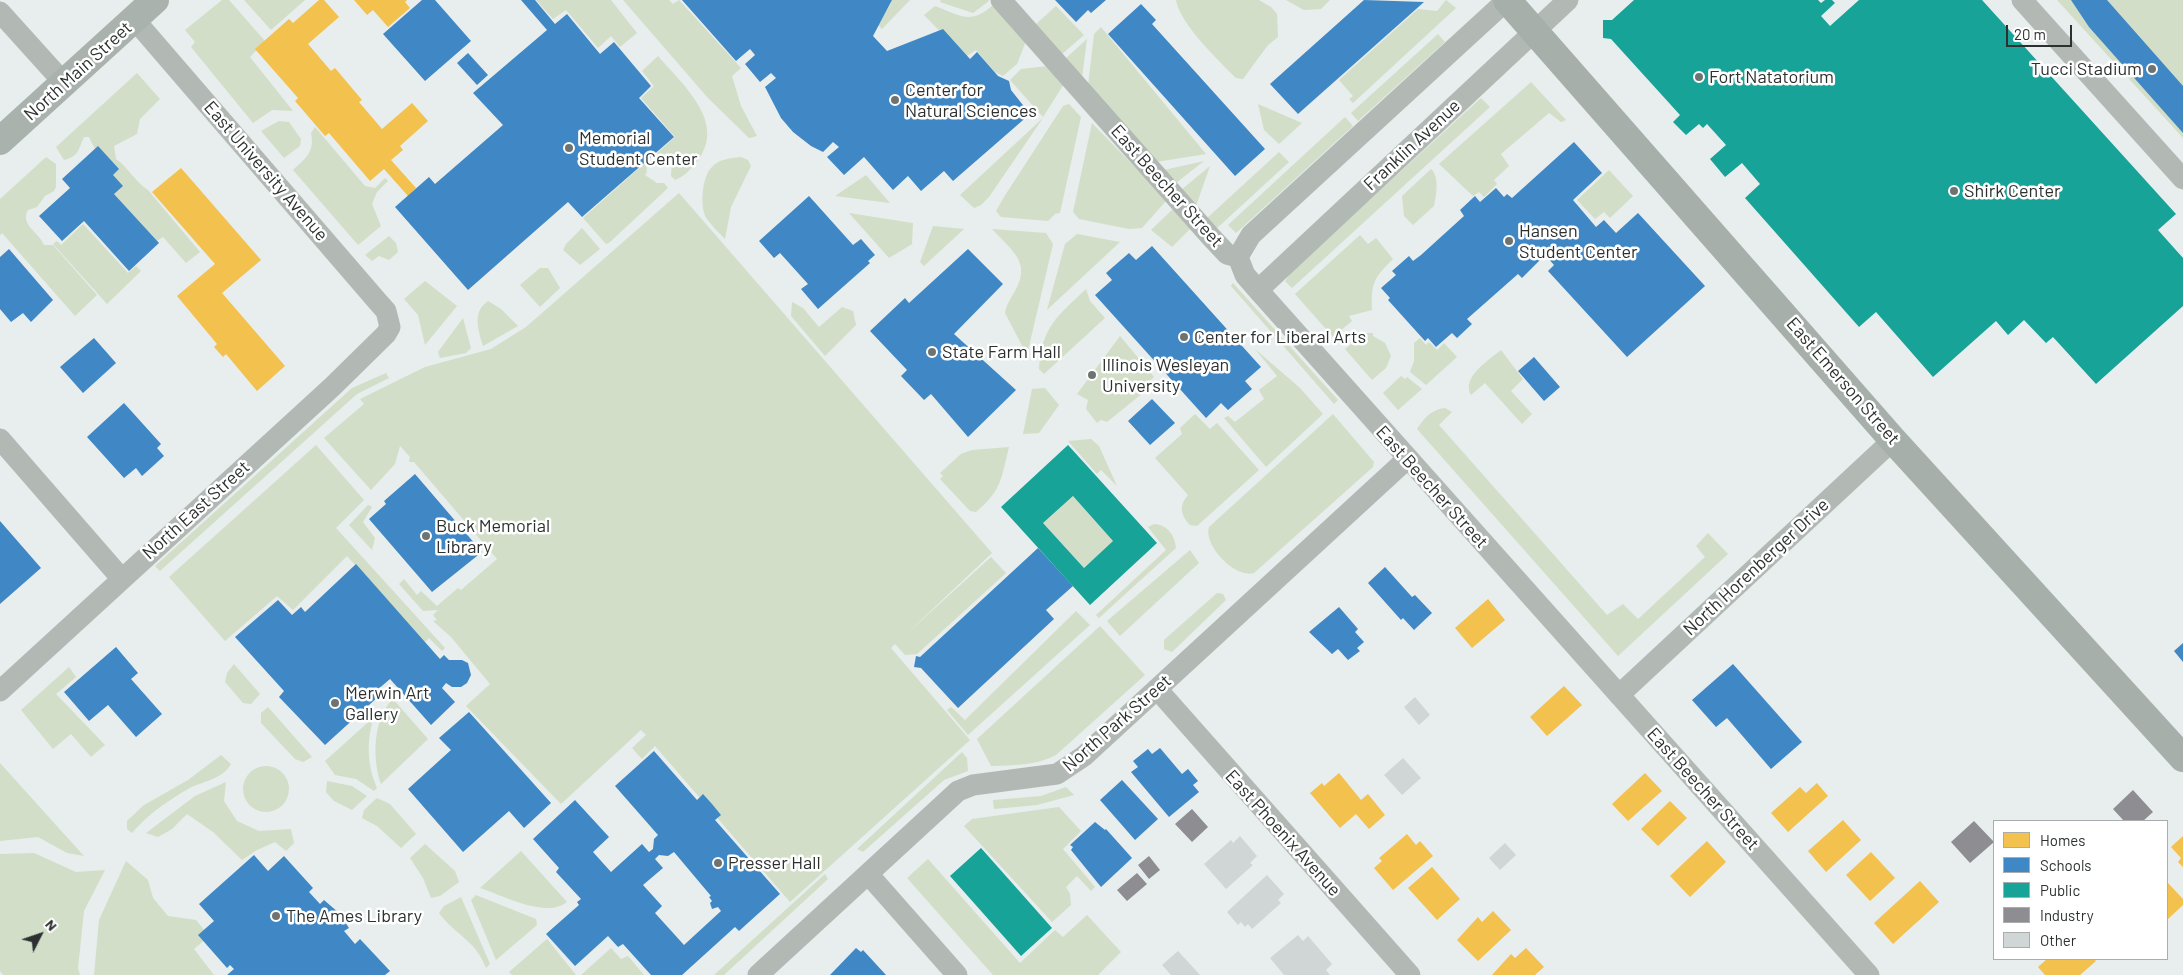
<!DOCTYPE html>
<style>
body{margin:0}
#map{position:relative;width:2183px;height:975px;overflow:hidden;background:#e8eded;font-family:Barlow,sans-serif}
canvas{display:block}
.legend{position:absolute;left:1993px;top:820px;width:175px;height:140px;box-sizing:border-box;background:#fff;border:1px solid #abadac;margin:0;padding:6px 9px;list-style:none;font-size:15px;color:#2c3130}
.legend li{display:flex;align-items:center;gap:10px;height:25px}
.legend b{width:25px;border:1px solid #abadac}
.north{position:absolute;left:15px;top:910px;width:50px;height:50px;-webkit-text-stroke:4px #fff;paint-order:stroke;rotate:49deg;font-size:14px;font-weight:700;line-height:20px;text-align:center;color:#2c3130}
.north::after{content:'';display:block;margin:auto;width:18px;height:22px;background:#2c3130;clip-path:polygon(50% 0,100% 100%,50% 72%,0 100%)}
.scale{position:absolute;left:2006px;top:25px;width:66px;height:22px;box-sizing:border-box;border:2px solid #2c3130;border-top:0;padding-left:6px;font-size:15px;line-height:18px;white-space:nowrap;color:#2c3130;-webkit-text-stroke:4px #fff;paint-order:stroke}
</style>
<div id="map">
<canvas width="2183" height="975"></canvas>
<ul class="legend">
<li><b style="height:14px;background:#f2c14e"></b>Homes</li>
<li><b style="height:14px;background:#3f88c5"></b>Schools</li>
<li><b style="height:14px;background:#17a398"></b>Public</li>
<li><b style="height:14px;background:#8d8d92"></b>Industry</li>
<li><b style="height:14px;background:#d0d5d5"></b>Other</li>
</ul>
<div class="north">N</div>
<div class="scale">20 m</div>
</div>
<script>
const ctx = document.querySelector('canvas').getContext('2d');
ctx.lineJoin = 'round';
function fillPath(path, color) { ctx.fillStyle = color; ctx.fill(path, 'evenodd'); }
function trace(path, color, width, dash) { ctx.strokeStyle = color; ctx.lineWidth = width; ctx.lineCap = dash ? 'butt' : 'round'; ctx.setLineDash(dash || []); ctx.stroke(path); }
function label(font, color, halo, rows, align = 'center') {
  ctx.font = font + ' Barlow,sans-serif'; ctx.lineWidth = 5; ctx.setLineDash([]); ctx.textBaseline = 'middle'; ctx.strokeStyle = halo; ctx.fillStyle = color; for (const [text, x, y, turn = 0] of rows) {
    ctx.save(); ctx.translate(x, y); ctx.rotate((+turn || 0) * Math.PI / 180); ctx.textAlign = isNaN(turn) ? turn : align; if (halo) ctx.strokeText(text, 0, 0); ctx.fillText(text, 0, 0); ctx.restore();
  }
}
const green = new Path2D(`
 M222,0H229L265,41L250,57L293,111L272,110L253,123L191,47L195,42L185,30Z
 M244,0H305L271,30Z
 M536,0H611L637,33L620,47L611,36L598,48L566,10L553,19Z
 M623,0H669L673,4L679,0L741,68L732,76L741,106L757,136L749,138L708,98Z
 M889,0H910L882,29L878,25L891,3Z
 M941,0H988L989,1L973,13L940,2Z
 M1176,0H1259L1271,7L1277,14L1278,37L1268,45L1243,79L1236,78C1218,60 1180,24 1176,0Z
 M1286,0H1330L1321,9L1304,10Z
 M1446,0L1456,8L1353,103L1349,99L1353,96L1339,80L1418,9L1437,11Z
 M2057,0H2183V138Z
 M993,5L1026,41L1017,64L1003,76L995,72L976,50L965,57L924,15L935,6C961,16 971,25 993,5Z
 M1056,6L1084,35L1061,55L1035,25Z
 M1101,27L1206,154L1156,162L1088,86L1094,34Z
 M1438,34L1445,42L1358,121L1351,113Z
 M1087,39L1082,78L1065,59Z
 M658,56C682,84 727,122 698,160C692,168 684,177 675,180L671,176L672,160L667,155L660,156L657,153L675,137L641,98L654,86L642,71Z
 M1048,66L1064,84L1043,117L1010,80L1021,69Z
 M137,73L160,99L140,119L137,134L114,146L116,159C129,168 135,182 148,190L200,252L186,263L163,237L157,241L114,194L113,175L119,169L95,149L89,137H84C78,150 79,156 64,160L56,147Z
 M1531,82L1566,120L1561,122L1549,113L1501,154L1509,166L1494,180L1497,184L1484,197L1479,192L1473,196L1439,164Z
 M1481,98L1490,107L1292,288L1285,281L1293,270Z
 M1069,104L1081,117L1060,213L1055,214L1048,221L1001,217L996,211L1004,197L1063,106Z
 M1258,104L1302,123L1279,144L1264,130Z
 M1345,117L1353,126L1236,233L1228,225Z
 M1043,118L989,197L981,205L974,208L960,195Z
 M279,121L289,122L301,139L300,146L284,158L261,131Z
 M1092,123L1167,200L1142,228L1129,229L1079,219L1073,212Z
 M315,127L365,186L375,188L385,178L388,181L377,192L372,204L381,226L358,245L293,170C306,158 315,152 311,133Z
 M1279,152L1289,162L1215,230L1206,219Z
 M46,157L56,164V187L54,191L45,196L37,207L28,210C20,225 38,231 44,245H53L97,295L75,316L2,233L0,235V199Z
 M741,157L748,160L751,166L731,207L725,239C719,233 712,226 707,219C699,208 702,176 712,167C719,159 731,158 741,157Z
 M1204,161L1176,183L1164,170Z
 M646,162L647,172L645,175L657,183H664L668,188L610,242L606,244L583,218Z
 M1210,166L1196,206L1181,190Z
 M1431,169C1440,177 1436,196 1434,206L1413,225L1404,216L1402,196Z
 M1609,170L1633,196L1610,218L1604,212L1595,219L1577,200Z
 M866,175L890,203L835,196Z
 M679,193L992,553L902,638L991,557L1006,573L917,654L905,655L895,644L891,648L970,740L790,902L655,746L642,759L632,748L646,735L641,730L561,804L466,706L490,684L451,637L433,621L437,620L433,615L438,610L423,611L399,584L404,579L417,595L421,591L437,606L458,588L461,590L497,559L414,462H409L410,457L400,446L395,464L371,490L324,438L364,404L360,399L425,367L491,349L526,327Z
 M1174,208L1191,228L1172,247L1151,230Z
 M849,213L913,223L912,244L889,258Z
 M83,224L128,273L136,266L141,271L107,304L53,244L57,241L61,245Z
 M933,226L964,229L924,266L920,262Z
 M582,228L600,249L580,265L563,250L566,244Z
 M992,229L1046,233L1053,244L1027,355L1005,313C1006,305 1011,298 1015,291C1032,262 1011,250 992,229Z
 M1077,234L1120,242L1047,310L1065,244Z
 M1360,235L1368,244L1376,238L1393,259C1374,278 1371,282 1372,310L1349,316L1352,321L1333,337L1295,294Z
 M389,236L396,243L398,252L389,260L379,256L372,261L365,255Z
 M540,268H548L560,288L540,307L520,285Z
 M425,281L457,306L425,345L418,315L404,299Z
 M1233,283L1338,400L1334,404L1231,286Z
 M1086,289L1090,301L1105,318L1044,374L1039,369C1042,326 1057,317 1086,289Z
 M488,301L501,309L518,326L483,346C478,329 472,312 488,301Z
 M792,302L803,308L819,327L842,307L853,311L856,325L825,356L791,316Z
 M463,318L471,348L466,353L440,358L438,352Z
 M1365,333H1373V336L1385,343L1391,356L1386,368L1372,380L1345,349Z
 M1120,336L1154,377L1146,384L1149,388L1107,422L1101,420L1097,423L1086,409L1088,400L1077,394Z
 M1420,338L1426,345L1429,342L1437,350L1444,343L1457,357L1426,385L1410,372L1414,361V343Z
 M1255,349L1300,388L1323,414L1266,467L1224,418L1228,416L1235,422L1264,399L1259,390L1277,376Z
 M1501,350L1523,379L1511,391L1532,414L1522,424L1485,383L1471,395C1461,377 1489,360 1501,350Z
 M386,373L389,378L357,394L160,571L155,566L352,388Z
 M1401,376L1405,379L1407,377L1422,389L1398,410L1383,393Z
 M1045,388L1059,405L1039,433L1023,434L1032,389Z
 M1445,408L1452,412L1439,425L1607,615L1623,604L1638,619L1705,557L1696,546L1708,533L1728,554L1618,656L1417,429C1424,418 1432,409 1445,408Z
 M1195,414L1210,429L1217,423L1259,470L1197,526L1190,525C1180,515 1179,505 1188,495L1155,458L1182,434L1180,428Z
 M1333,414L1374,462L1373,467L1254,573C1235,579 1203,545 1209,527Z
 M1091,439L1099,446L1117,486L1101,470L1097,474L1068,441Z
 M316,445L364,500L336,528L445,648L442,651L429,638L425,642L347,556L293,610L277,596L225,641L169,577Z
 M1009,447C1001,479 1002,490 976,512L970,511L940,479L943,476L940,473L961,454L972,450Z
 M1073,496L1113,541L1084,568L1043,523Z
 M368,505L372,507L363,522L375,538L372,550L349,525Z
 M1154,524C1168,525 1175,536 1176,548L1099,618L1096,615L1166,550L1148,527Z
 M1190,550L1199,563L1120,636L1107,621Z
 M1217,593L1223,594L1226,600L1172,652L1164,649V640Z
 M1076,611L1090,625L968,735L947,710L951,707L965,720Z
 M1100,626L1145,675L1056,755C1036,766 1013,765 991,766L977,739Z
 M234,664L260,694L251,704L243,703L225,682L227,673Z
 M69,667L76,677L56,694L105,745L91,757L71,734L53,749L21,710Z
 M393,699L428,739L381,784C372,759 373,718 393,699Z
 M268,707L312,757L303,762L295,759L261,723V713Z
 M374,717C366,739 367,767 377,788L374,791L356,779L335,775L325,761Z
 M962,752L967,758L968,771L944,780L863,852L857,849Z
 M221,755L231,764C222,780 202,781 188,789C166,802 148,814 132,833L127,829V821L144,805L188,780Z
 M0,763L84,856L67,853L38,837L0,841Z
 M243 789a23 23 0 1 1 46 0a23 23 0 1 1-46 0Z
 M327,781L352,786L367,796L352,810L334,801L326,792Z
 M226,782L224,801L237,821L259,831L291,829L294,843L286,851L275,842L257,850L242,860L213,832L187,814L172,829L158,837L146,833L195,796Z
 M1066,787L1074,795L1037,805L994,809L993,800L1041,796Z
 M377,798L390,804L416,834L401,848L377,826L362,818L364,810Z
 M1059,807L1081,831L1063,849L1095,887L1091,891L1077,876L1066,887L1070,894L1071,905L1052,922L964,826L972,819Z
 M425,844L455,871L459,882L440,896L431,898L423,878L410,858Z
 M521,851L567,902C546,919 502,895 480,888Z
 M34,853L76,872L105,870L84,911L78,968L80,975H3L0,971V854Z
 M928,859L1020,963L1055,930L1063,937L1087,915L1121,952L1098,975H993L907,878Z
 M126,861L148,880L153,898L168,916L196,920L209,936L194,949L214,975H94L99,920Z
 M825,874L828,879L724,975H714Z
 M476,895L536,919L537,925L496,960L471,900Z
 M461,897L490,964L486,968C475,939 455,935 439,913L444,906Z
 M547,939L576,975H512L509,972Z
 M611,948L621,959L628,956L644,975H581Z`);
const homes = new Path2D(`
 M319,0H324L339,17L308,44L331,71L335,68L362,100L359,102L382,129L412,103L428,121L400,146L403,150L391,160L416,188L408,196L384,169L370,181L329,133L325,136L295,101L298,98L255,49L289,19L293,23Z
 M354,0H407L405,2L410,8L388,27L373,10L367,15Z
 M181,168L261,260L222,293L285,366L257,391L226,354L223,357L214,347L217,344L177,296L215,264L152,192Z
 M1488,599L1505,620L1472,648L1455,628Z
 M1564,686L1582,705L1547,736L1530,717Z
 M1339,773L1361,800L1368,794L1385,815L1369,829L1356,814L1340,828L1310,793L1322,783L1324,786Z
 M1645,773L1662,791L1628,821L1612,804Z
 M1817,783L1828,796L1788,832L1771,813L1800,787L1806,793Z
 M1670,801L1687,818L1658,846L1641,829Z
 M1843,820L1861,840L1826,872L1808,851Z
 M1407,834L1416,845L1420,841L1433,856L1393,890L1374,868L1382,861L1379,858Z
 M2183,836V867L2178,862L2181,858L2171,847Z
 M1707,841L1726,862L1690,897L1670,876Z
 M1871,852L1895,878L1870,901L1846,875Z
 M1432,867L1460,899L1437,920L1408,888Z
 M1920,881L1939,902L1893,944L1874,923Z
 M2167,882L2183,899V905L2168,919Z
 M1493,911L1511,930L1478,961L1457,940L1478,917L1482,922Z
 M1526,948L1544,967L1535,975H1492L1511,954L1515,958Z
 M2047,959H2094L2096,961L2080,975H2045L2038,967Z`);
const schools = new Path2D(`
 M422,0H435L471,41L425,81L383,34Z
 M521,0H535L555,24L567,14L600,54L614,42L651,86L639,98L674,137L582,217L568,202L468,290L395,207L429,177L435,184L503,125L473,93L547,30Z
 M682,0H892L873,36L887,51L943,29L970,59L977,52L998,76L1009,81L1011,90L1030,114L953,181L944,171L921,191L908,176L893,190L864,157L844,175L827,157L839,147L833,142L823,152L811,146L793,132L781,118L765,87L776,78L771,73L760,82L745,64L755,55L750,49L736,61Z
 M1055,0H1106L1091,13L1088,10L1076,22Z
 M1364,0L1424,2L1298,114L1270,84Z
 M2071,0H2107L2183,86V133L2089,27Z
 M1141,4L1156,20L1152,24L1265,149L1235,176L1108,34Z
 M468,53L488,75L477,85L457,63Z
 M1574,142L1602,173L1573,200L1596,227L1604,220L1616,233L1638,213L1705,286L1627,357L1548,271L1554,265L1545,255L1522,278L1518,274L1467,319L1472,324L1457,338L1452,333L1436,347L1428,338L1425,341L1388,300L1390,298L1381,288L1396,275L1392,271L1409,256L1413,261L1421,255L1464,216L1460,210L1475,196L1480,202L1496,188L1504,197L1507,194L1512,198Z
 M98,146L119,169L113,175L123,186L114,194L159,243L129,271L84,221L62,241L39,216L70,188L62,179Z
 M809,196L853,245L861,239L875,255L868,261L870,263L818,309L801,289L808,284L780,253L774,258L759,241Z
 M1152,246L1261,367L1245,381L1252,389L1228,410L1221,403L1206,418L1095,295L1112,280L1106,273L1129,253L1136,260Z
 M9,249L53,300L31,322L23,313L11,322L0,309V257Z
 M968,249L1003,284L954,334L1016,390L968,437L931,394L924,400L901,376L907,370L870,331L905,298L909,303Z
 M94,338L116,363L83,393L60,367Z
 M1534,357L1560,387L1544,401L1518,371Z
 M1152,399L1175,423L1150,445L1128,421Z
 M124,403L161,444L157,448L164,456L142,476L136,468L124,478L87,437Z
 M415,474L482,552L432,592L369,519L386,504L384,501Z
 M0,521L41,568L0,604Z
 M1038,548L1073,586L1046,610L1054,619L958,708L921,668L914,667L916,656L920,657Z
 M356,564L440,659L444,655L449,660H462L468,663L471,675L467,683L461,687H452L446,683L442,688L455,702L431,725L390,679L376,691L380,695L325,745L279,697L284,691L235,637L278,600L292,615L301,607L305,612Z
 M1385,567L1412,597L1415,595L1432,613L1414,630L1403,618L1401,620L1368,583Z
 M1339,607L1358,629L1355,632L1364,642L1357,648L1360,651L1348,660L1338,649L1332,654L1309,632Z
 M2183,643V662L2174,651Z
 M116,647L138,673L131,679L162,714L136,737L108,705L89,721L64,692Z
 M1733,664L1802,742L1771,769L1727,718L1716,727L1692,700Z
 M469,712L551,803L524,828L509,811L463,852L408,789L451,750L439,738Z
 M1160,748L1182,774L1188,769L1198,781L1193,785L1199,792L1169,817L1131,772L1138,767L1133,761L1148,749L1152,754Z
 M654,751L697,800L703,794L712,804L721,815L715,820L780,894L739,931L735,927L682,975H651L623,944L618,947L608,936L575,966L546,934L579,905L577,902L581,899L556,872L559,868L533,839L575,800L609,837L593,852L611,872L642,844L649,852L653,849L654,839L658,835L615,786ZM674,852L711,896L709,897L712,901L710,903L712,909L718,907L721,911L684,945L655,913L662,906L643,885L663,868L655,859L659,855L668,856Z
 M1122,780L1158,819L1135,840L1100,800Z
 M1095,822L1105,830L1106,829L1132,858L1101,887L1071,850L1073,847L1070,845Z
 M254,855L268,871L284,856L313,888L309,892L320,904L324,900L339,913L349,928L344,931L355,944L360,939L390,971L385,975H227L234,969L230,965L227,968L198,935L214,921L199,904Z
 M856,948L861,952L863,950L886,975H830Z`);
const public = new Path2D(`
 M1634,0H1818L1821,3L1825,0H1832L1835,3L1821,16L1830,26L1859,0H1982L2176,214L2158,230L2183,258V306L2096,384L2053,337L2046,343L2024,320L2008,335L1996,321L1933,377L1876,312L1859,327L1745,198L1760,184L1742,163L1725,177L1710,159L1726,145L1707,124L1703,128L1699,124L1686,135L1673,122L1680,115L1611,39L1603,38V20H1612Z
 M1068,445L1157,543L1090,605L1001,507ZM1073,496L1113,541L1084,568L1043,523Z
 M981,848L1052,928L1021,956L950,876Z`);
const industry = new Path2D(`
 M2133,790L2153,812L2143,821H2124L2113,809Z
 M1192,809L1208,827L1192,842L1175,824Z
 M1974,821L1994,842L1970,863L1951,842Z
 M1149,856L1160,870L1149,879L1138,865Z
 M1137,873L1147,884L1127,901L1117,890Z`);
const building = new Path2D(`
 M1415,697L1430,715L1419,725L1404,707Z
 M1403,758L1421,778L1402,795L1384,775Z
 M1240,836L1257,856L1250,863L1253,865L1226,889L1204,864L1231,840L1233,843Z
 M1505,843L1516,855L1500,870L1489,858Z
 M1267,875L1284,894L1278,900L1281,903L1252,929L1248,924L1245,927L1241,922L1238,925L1227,912Z
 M1298,935L1303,941L1308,936L1332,964L1326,970L1330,975H1284L1270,958Z
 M1178,951L1200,975H1171L1162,965Z`);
const street = new Path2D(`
 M1001,0L1211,237L1227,254L1238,257
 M2022,0L2183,179
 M0,12L64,83
 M1238,257L1245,275L1258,290L1869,975
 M1238,257L1251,235L1507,0
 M1258,290L1568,0
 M0,439L121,578
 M1157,689L1410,975
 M0,691L332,387L386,334L390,327L386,311L378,302L134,19
 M1619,695L1893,440
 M868,874L957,975
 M758,975L958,791L973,785L1057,774L1084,756L1407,459`);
const secondary = new Path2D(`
 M1507,0L1893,440L2183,758`);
const primary = new Path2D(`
 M0,141L155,0`);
const markers = [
 [2152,69,5,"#6e7372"],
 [1699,77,5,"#6e7372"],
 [895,100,5,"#6e7372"],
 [569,148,5,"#6e7372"],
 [1954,191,5,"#6e7372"],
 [1509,241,5,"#6e7372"],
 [1184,337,5,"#6e7372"],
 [932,352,5,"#6e7372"],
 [1092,375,5,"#6e7372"],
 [426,536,5,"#6e7372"],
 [335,703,5,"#6e7372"],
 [718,863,5,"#6e7372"],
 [276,916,5,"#6e7372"]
];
const poiNames = [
 ["Tucci Stadium",2142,69,"right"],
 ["Fort Natatorium",1709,77],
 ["Center for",905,90],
 ["Natural Sciences",905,111],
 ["Memorial",579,138],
 ["Student Center",579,159],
 ["Shirk Center",1964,191],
 ["Hansen",1519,231],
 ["Student Center",1519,252],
 ["Center for Liberal Arts",1194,337],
 ["State Farm Hall",942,352],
 ["Illinois Wesleyan",1102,365],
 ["University",1102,386],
 ["Buck Memorial",436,526],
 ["Library",436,547],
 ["Merwin Art",345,693],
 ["Gallery",345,714],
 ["Presser Hall",728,863],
 ["The Ames Library",286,916]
];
const streetNames = [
 ["North Main Street",78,71,-42],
 ["Franklin Avenue",1412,145,-43],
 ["East University Avenue",266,171,49],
 ["East Beecher Street",1167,186,48],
 ["East Emerson Street",1843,381,49],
 ["East Beecher Street",1432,487,48],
 ["North East Street",196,510,-42],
 ["North Horenberger Drive",1756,567,-43],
 ["North Park Street",1117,723,-41],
 ["East Beecher Street",1703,789,48],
 ["East Phoenix Avenue",1283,833,48]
];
fillPath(green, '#d2dec7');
fillPath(homes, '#f2c14e');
fillPath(schools, '#3f88c5');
fillPath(public, '#17a398');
fillPath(industry, '#8d8d92');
fillPath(building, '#d0d5d5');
trace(street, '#b2b9b5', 21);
trace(secondary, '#a7afaa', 28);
trace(primary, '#a9b2ad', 28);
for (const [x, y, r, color] of markers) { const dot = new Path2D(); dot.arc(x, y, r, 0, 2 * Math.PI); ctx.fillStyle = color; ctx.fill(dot); trace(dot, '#fff', 2); }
label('18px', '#2c3130', '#fff', poiNames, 'left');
label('18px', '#2c3130', '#fff', streetNames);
</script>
